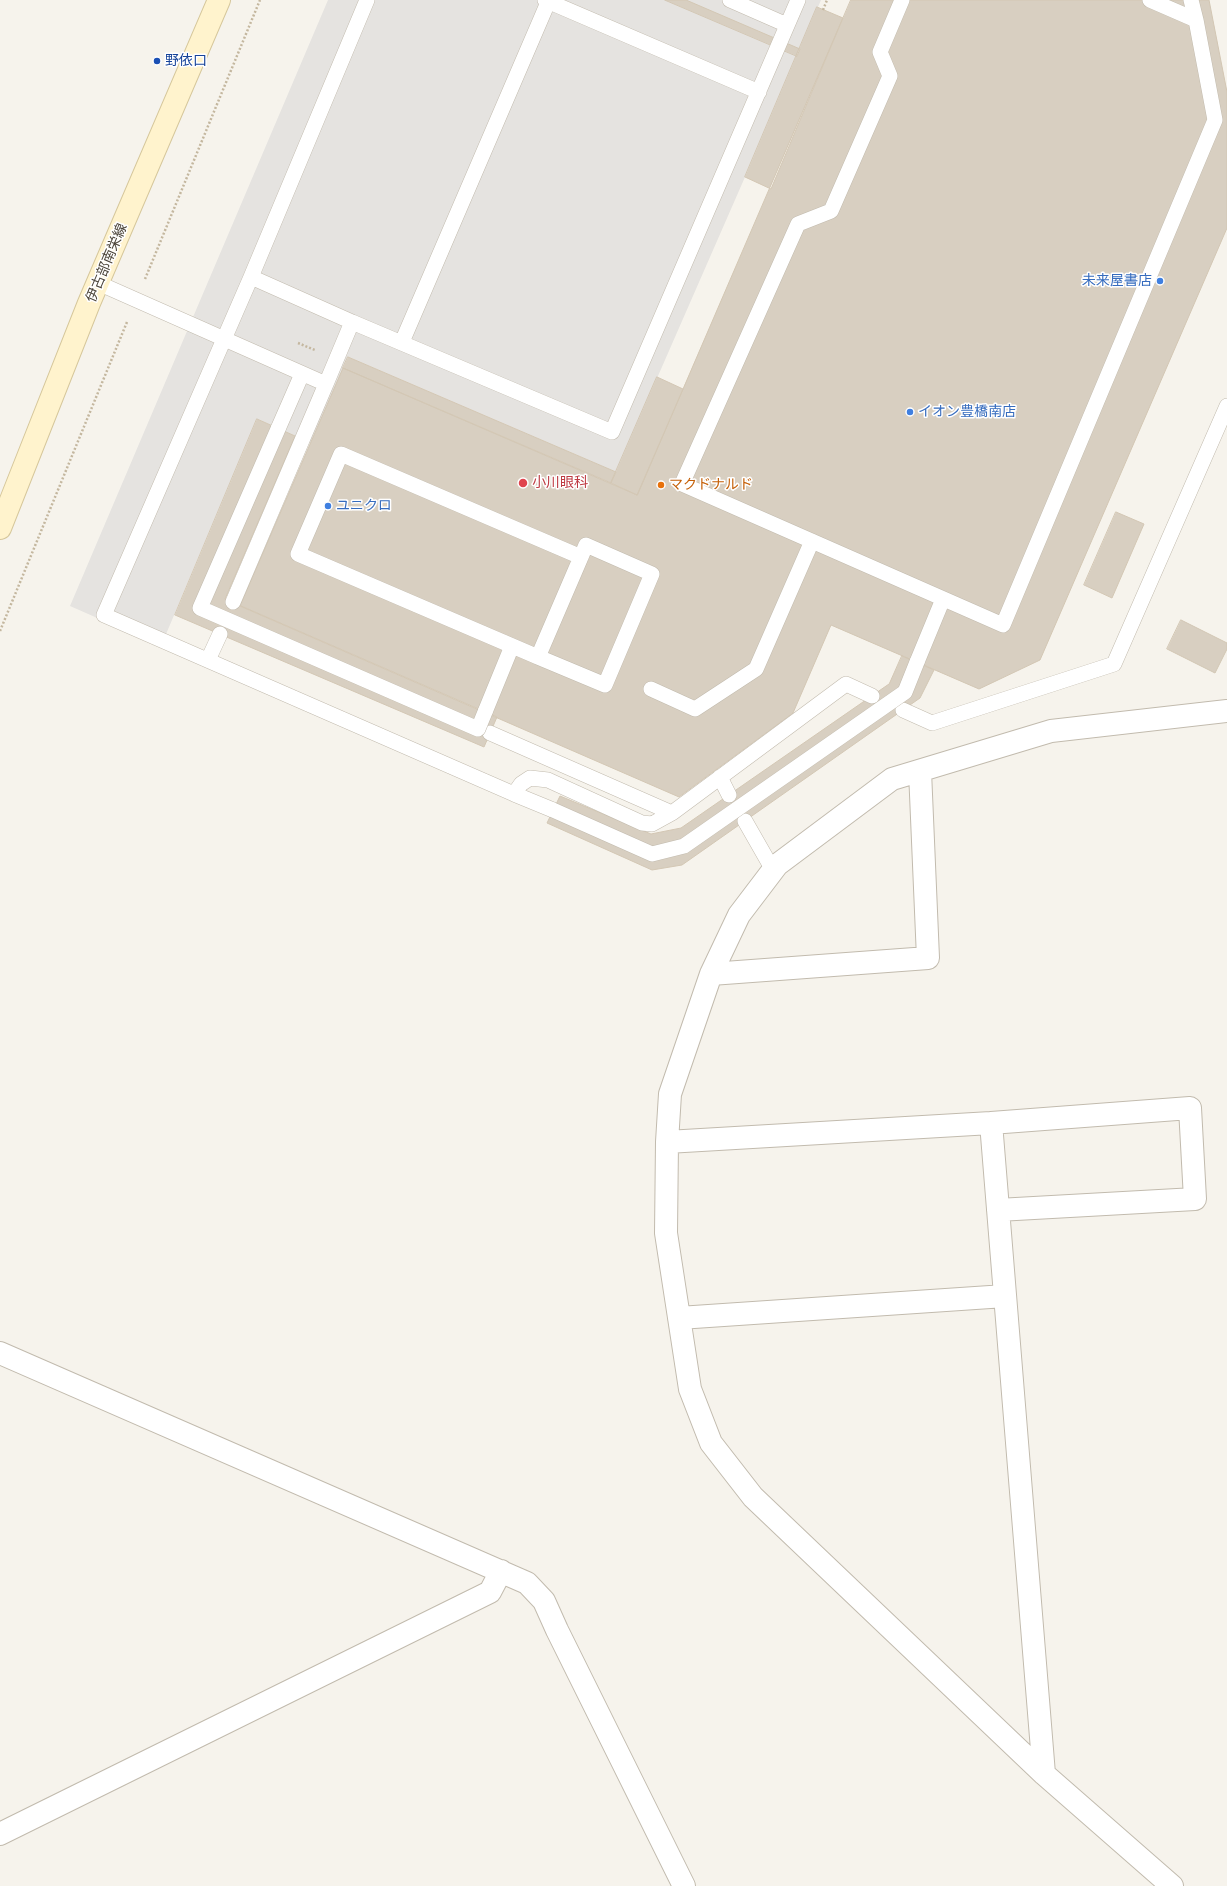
<!DOCTYPE html>
<meta charset="utf-8">
<style>
body{margin:0}
canvas{display:block;background:#f6f3ec}
</style>
<canvas width="1227" height="1886"></canvas>
<script>
const ctx = document.querySelector('canvas').getContext('2d');
ctx.lineJoin = 'round';
function fillPath(path, color) { ctx.fillStyle = color; ctx.fill(path, 'evenodd'); }
function trace(path, color, width, dash) { ctx.strokeStyle = color; ctx.lineWidth = width; ctx.lineCap = dash ? 'butt' : 'round'; ctx.setLineDash(dash || []); ctx.stroke(path); }
function label(font, color, halo, rows, align = 'center') {
  ctx.font = font + ' Manrope,"Noto Sans JP",sans-serif'; ctx.lineWidth = 3; ctx.setLineDash([]); ctx.textBaseline = 'middle'; ctx.strokeStyle = halo; ctx.fillStyle = color; for (const [text, x, y, turn = 0] of rows) {
    ctx.save(); ctx.translate(x, y); ctx.rotate((+turn || 0) * Math.PI / 180); ctx.textAlign = isNaN(turn) ? turn : align; if (halo) ctx.strokeText(text, 0, 0); ctx.fillText(text, 0, 0); ctx.restore();
  }
}
const parking = new Path2D(`
 M328,0H821L745,177L616,472L348,357L343,367L637,495L1209,0L1227,92V152L998,680L979,689L831,625L240,606L310,443L257,419L161,646L70,606Z`);
const building = new Path2D(`
 M665,0H686L800,49L797,56Z
 M851,0H1209L1227,92V228L1040,660L979,689L831,625L793,713L679,797L240,606L343,368L637,495Z
 M817,7L843,18L771,189L745,177Z
 M348,357L616,472L611,483L343,368Z
 M657,377L683,389L637,495L611,483Z
 M257,419L295,436L225,599L497,717L484,747L175,615Z
 M1116,512L1144,524L1112,598L1084,585Z
 M1181,620L1227,643V649L1215,673L1167,649Z
 M902,656L934,670L920,698L682,865L652,870L547,823L560,796L651,834L681,828L889,684Z`);
const path = new Path2D(`
 M823,10L827,0
 M145,279L260,0
 M298,343L315,350
 M0,631L127,322`);
const service = new Path2D(`
 M367,0L251,277L104,615L514,794L521,784L530,778L548,780L642,823L652,824L672,813L846,684L872,696
 M545,0L759,92
 M730,0L787,25
 M902,0L880,52L890,76L831,211L798,224L682,484L1003,625L1215,120L1196,20L1150,0
 M1191,0L1196,20
 M251,277L352,322
 M98,283L326,384L352,322L612,432L798,0
 M402,342L549,0
 M278,429L302,374
 M341,454L581,557L538,657L298,554Z
 M233,602L326,384
 M538,657L605,685L652,574L586,545L581,557
 M208,660L220,634
 M917,662L943,599
 M651,689L695,709L756,669L812,541
 M903,710L932,723L1114,664L1227,406
 M485,712L512,646
 M490,733L672,813
 M720,777L729,795
 M514,794L553,810
 M745,821L773,870`);
const minor = new Path2D(`
 M711,974L928,958L920,771
 M991,1123L1044,1774
 M667,1142L991,1123L1190,1108L1195,1199L998,1210
 M679,1318L1005,1296
 M0,1353L527,1583L544,1601L557,1630L684,1886
 M0,1834L490,1592L501,1571
 M1172,1886L1044,1774L753,1497L711,1443L690,1389L666,1233L667,1142L670,1094L711,974L739,915L777,865L892,779L1051,731L1227,711`);
const secondary = new Path2D(`
 M0,528L89,303L219,0`);
const serviceBridge = new Path2D(`
 M278,429L200,608L478,729L485,712
 M553,810L652,854L684,846L905,692L917,662`);
const markers = [
 [157,61,4,"#1a4fb4"],
 [1160,281,4,"#3f7fe0"],
 [910,412,4,"#3f7fe0"],
 [523,483,5,"#e0444e"],
 [661,485,4,"#e8710a"],
 [328,506,4,"#3f7fe0"]
];
const transitNames = [
 ["野依口",165,61]
];
const streetNames = [
 ["伊古部南栄線",107,263,-67]
];
const shopNames = [
 ["未来屋書店",1152,281,"right"],
 ["イオン豊橋南店",918,412],
 ["ユニクロ",336,506]
];
const healthNames = [
 ["小川眼科",532,483]
];
const foodNames = [
 ["マクドナルド",669,485]
];
fillPath(parking, '#e5e3e0');
fillPath(building, '#d8cfc1');
trace(building, '#d3c7b4', 1);
trace(service, '#c2bbae', 16);
trace(minor, '#c2bbae', 24);
trace(secondary, '#d6c79b', 24);
trace(path, '#c4b79f', 2.5, [2, 2]);
trace(service, '#fff', 15);
trace(minor, '#fff', 22);
trace(secondary, '#fff3cd', 22);
trace(serviceBridge, '#c2bbae', 16, []);
trace(serviceBridge, '#fff', 15);
for (const [x, y, r, color] of markers) { const dot = new Path2D(); dot.arc(x, y, r, 0, 2 * Math.PI); ctx.fillStyle = color; ctx.fill(dot); trace(dot, '#fff', 1.5); }
label('14px', '#164399', '#fff', transitNames, 'left');
label('14px', '#4b4439', '#fff', streetNames);
label('14px', '#366cbe', '#fff', shopNames, 'left');
label('14px', '#be3a42', '#fff', healthNames, 'left');
label('14px', '#c56008', '#fff', foodNames, 'left');
</script>
